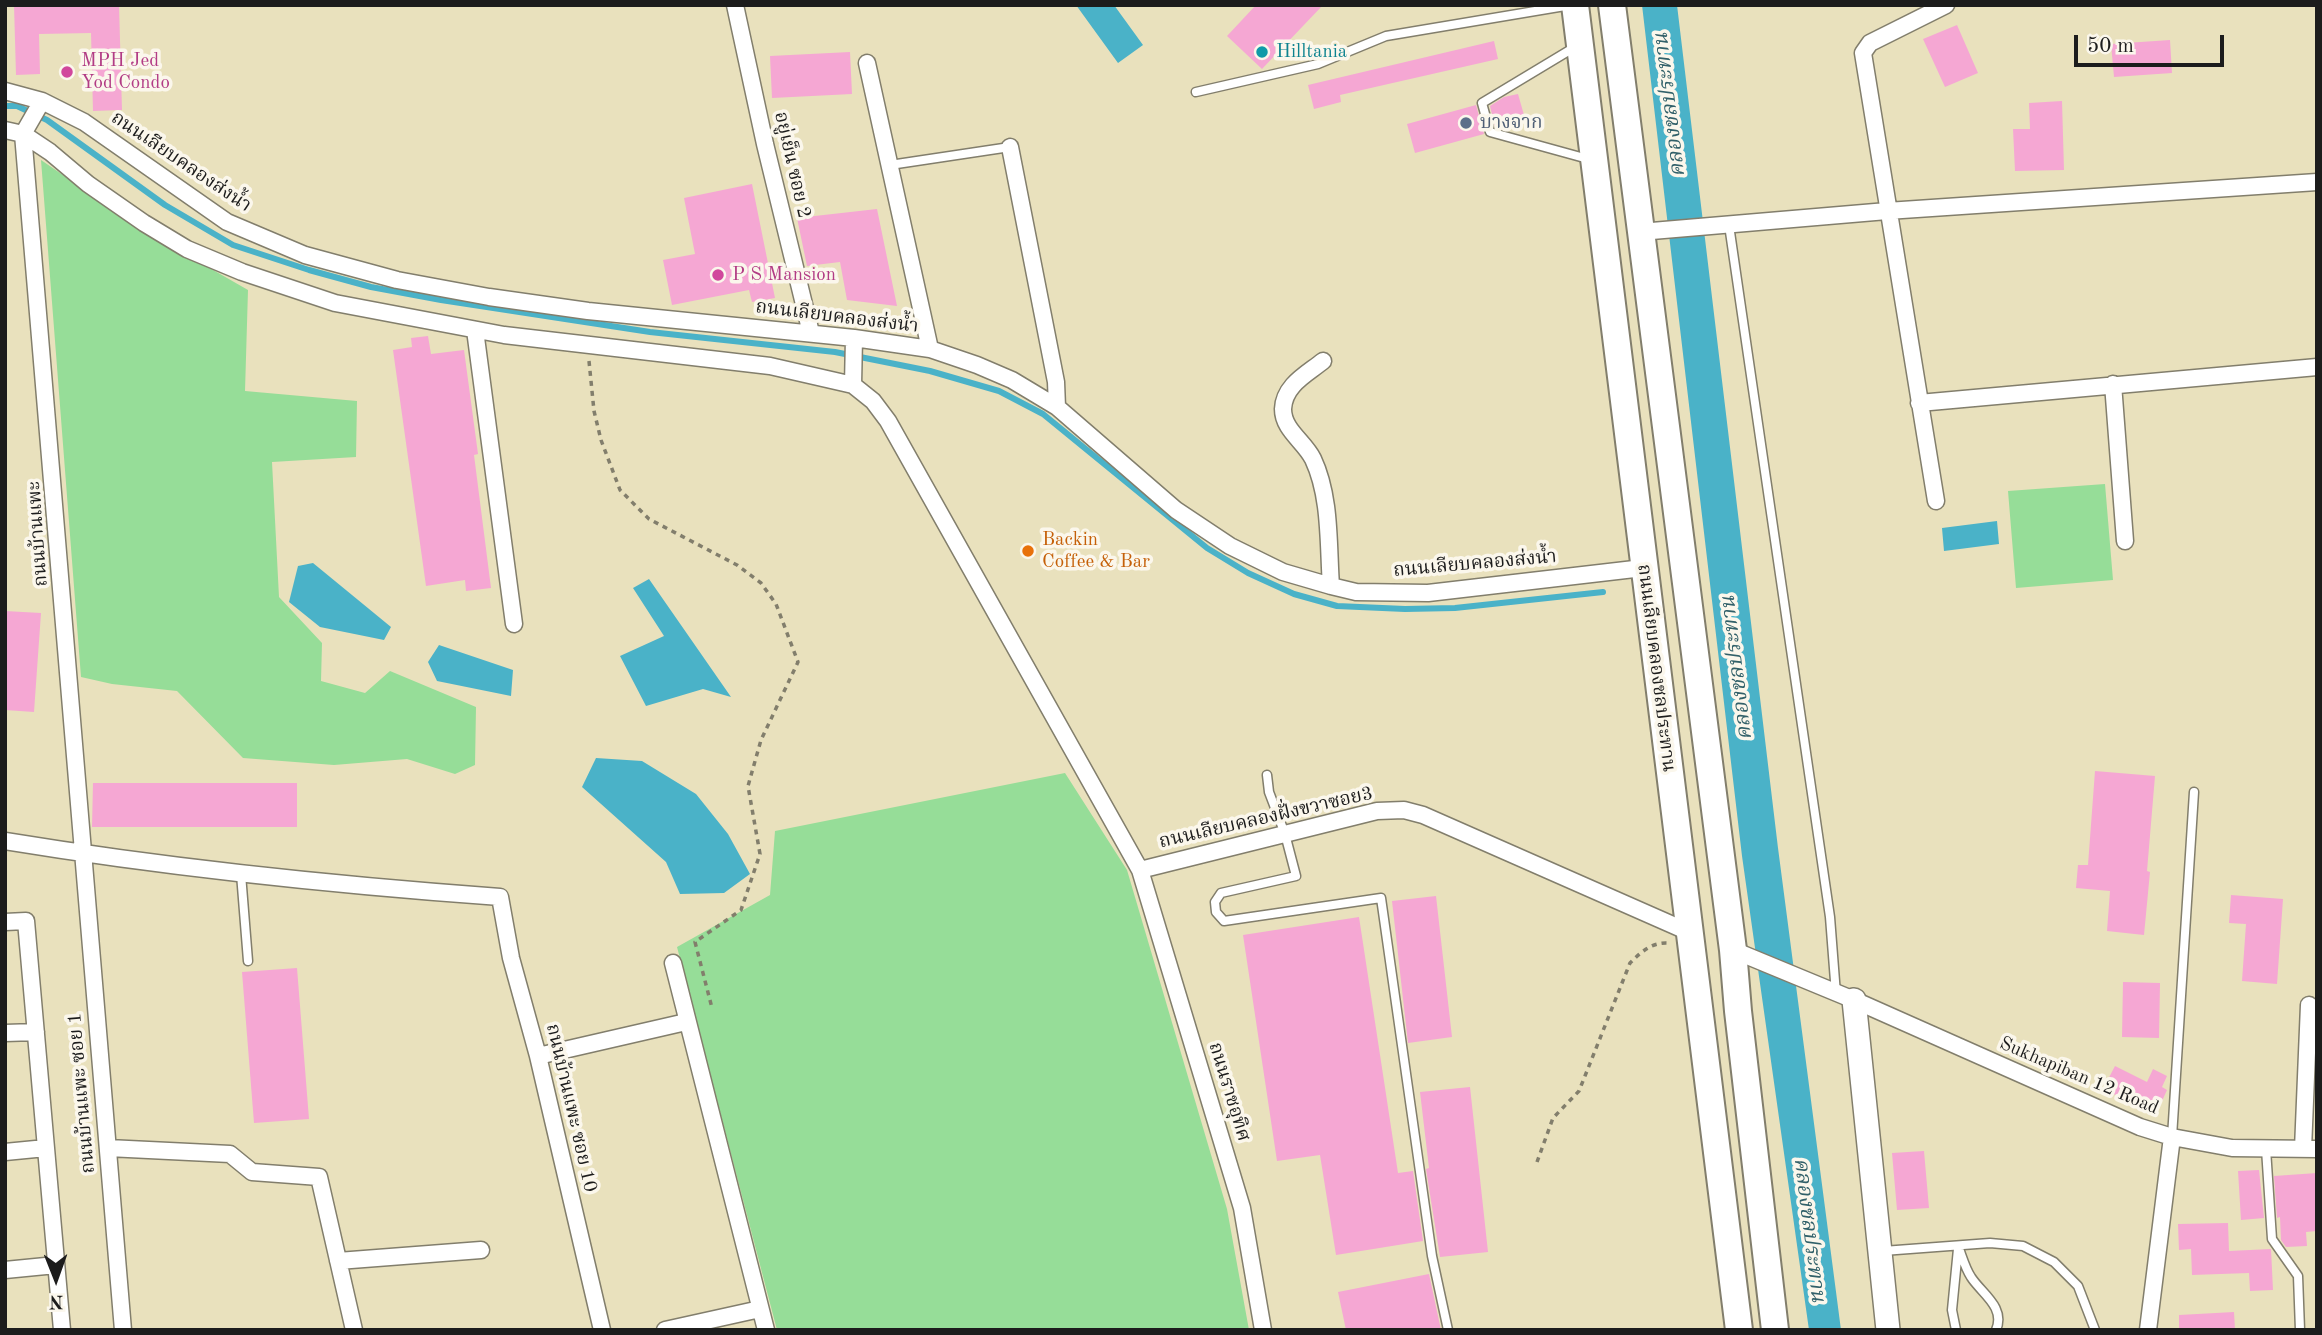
<!DOCTYPE html>
<meta charset="utf-8">
<style>
body{margin:0}
#map{position:relative;width:2322px;height:1335px;overflow:hidden;background:#e9e1bd;font-family:"Old Standard TT",serif}
canvas{display:block}
.frame{position:absolute;inset:0;border:7px solid #1c1c1c;pointer-events:none}
.north{position:absolute;left:21px;top:1244px;width:70px;height:70px;-webkit-text-stroke:5px #fbf7ec;paint-order:stroke;rotate:179deg;font-size:19px;font-weight:700;line-height:28px;text-align:center;color:#1c1c1c}
.north::after{content:'';display:block;margin:auto;width:24px;height:32px;background:#1c1c1c;clip-path:polygon(50% 0,100% 100%,50% 72%,0 100%)}
.scale{position:absolute;left:2074px;top:35px;width:150px;height:32px;box-sizing:border-box;border:4px solid #1c1c1c;border-top:0;padding-left:9px;font-size:21px;line-height:24px;white-space:nowrap;color:#1c1c1c;-webkit-text-stroke:5px #fbf7ec;paint-order:stroke}
</style>
<div id="map">
<canvas width="2322" height="1335"></canvas>
<div class="frame"></div>
<div class="north">N</div>
<div class="scale">50 m</div>
</div>
<script>
const ctx = document.querySelector('canvas').getContext('2d');
ctx.lineJoin = 'round';
function fillPath(path, color) { ctx.fillStyle = color; ctx.fill(path, 'evenodd'); }
function trace(path, color, width, dash) { ctx.strokeStyle = color; ctx.lineWidth = width; ctx.lineCap = dash ? 'butt' : 'round'; ctx.setLineDash(dash || []); ctx.stroke(path); }
function label(font, color, halo, rows, align = 'center') {
  ctx.font = font + ' "Old Standard TT","Noto Serif Thai",serif'; ctx.lineWidth = 7; ctx.setLineDash([]); ctx.textBaseline = 'middle'; ctx.strokeStyle = halo; ctx.fillStyle = color; for (const [text, x, y, turn = 0] of rows) {
    ctx.save(); ctx.translate(x, y); ctx.rotate((+turn || 0) * Math.PI / 180); ctx.textAlign = isNaN(turn) ? turn : align; if (halo) ctx.strokeText(text, 0, 0); ctx.fillText(text, 0, 0); ctx.restore();
  }
}
const green = new Path2D(`
 M41,160L145,231L248,290L245,391L357,401L356,457L272,462L279,597L322,643L321,681L365,693L390,671L476,707L475,765L455,774L407,759L334,765L243,758L177,691L112,684L81,677Z
 M2105,484L2113,580L2016,588L2008,491Z
 M1065,773L1127,870L1227,1209L1249,1330H777L677,947L770,895L775,831Z`);
const water = new Path2D(`
 M1076,5H1114L1143,45L1118,63Z
 M1642,5H1677L1778,848L1841,1330H1809L1742,856Z
 M1997,521L1999,544L1944,551L1942,528Z
 M313,563L391,627L384,640L320,627L289,602L298,566Z
 M649,579L731,697L703,689L646,706L620,656L664,636L633,588Z
 M439,645L513,670L511,696L437,681L428,662Z
 M596,758L642,761L696,794L728,834L750,874L724,893L680,894L666,862L582,787Z`);
const stream = new Path2D(`
 M5,106H17L47,120L165,205L233,245L309,270L371,287L441,300L650,332L835,352L930,371L999,391L1043,414L1207,548L1248,573L1294,594L1337,606L1405,609L1455,608L1603,592`);
const building = new Path2D(`
 M14,5H119L122,110L93,111L91,33L39,34L40,74L16,75Z
 M1256,5H1323L1262,69L1227,36Z
 M1957,25L1978,73L1945,87L1923,39Z
 M2170,40L2172,73L2114,77L2111,44Z
 M1494,41L1498,59L1340,95L1341,102L1314,109L1308,85Z
 M850,52L852,94L772,98L770,56Z
 M1518,94L1526,122L1502,129L1495,127L1490,106L1504,97Z
 M2062,101L2064,170L2015,171L2013,129H2030L2029,103Z
 M1476,105L1484,134L1415,153L1407,124Z
 M752,184L775,298L752,302L749,290L672,305L663,260L695,254L684,198Z
 M877,209L897,306L847,300L840,262L807,266L797,218Z
 M428,336L431,354L464,350L478,454L474,455L491,588L466,591L465,580L426,586L393,350L412,347L411,338Z
 M5,611L41,613L34,712L5,710Z
 M2095,771L2155,776L2147,871L2150,872L2144,935L2107,931L2110,891L2076,888L2078,865H2088Z
 M93,783H297V827H92Z
 M2231,895L2283,899L2277,984L2242,981L2246,924L2229,923Z
 M1436,896L1452,1037L1408,1043L1392,901Z
 M1359,917L1398,1173L1413,1171L1423,1241L1336,1255L1320,1155L1277,1161L1243,935Z
 M297,968L309,1119L254,1123L242,972Z
 M2123,982L2160,983L2159,1038L2122,1037Z
 M2115,1066L2147,1082L2153,1069L2167,1076L2162,1087L2167,1090L2156,1114L2103,1089Z
 M1470,1087L1488,1252L1440,1257L1426,1169L1429,1168L1420,1092Z
 M1924,1151L1929,1208L1897,1210L1892,1153Z
 M2259,1170L2264,1218L2241,1220L2238,1171Z
 M2317,1173V1231L2306,1232L2307,1246L2286,1247L2281,1240L2280,1217L2277,1218L2274,1176Z
 M2228,1223L2229,1251L2271,1249L2273,1290L2250,1291L2249,1273L2192,1275L2191,1249L2179,1250L2178,1224Z
 M1429,1274L1441,1330H1346L1338,1292Z
 M2234,1312L2235,1330H2179V1315Z`);
const path = new Path2D(`
 M589,361L594,411L601,440L620,490L649,519L737,565L761,583L776,604L798,662L761,740L748,786L760,854L741,910L695,942L712,1008
 M1537,1162L1553,1118L1579,1091L1630,963C1641,952 1652,942 1668,943`);
const service = new Path2D(`
 M1575,47L1482,103L1490,132L1588,159
 M1196,92L1318,64L1386,36L1571,5
 M890,165L1010,147
 M1729,225L1830,917L1836,994
 M1267,775L1269,792L1285,834L1296,876L1221,893L1215,902L1216,912L1224,921L1381,898L1432,1256L1448,1330
 M241,874L248,961
 M2172,1137L2194,792
 M2266,1149L2272,1239L2298,1276L2300,1330
 M1958,1246C1962,1256 1965,1268 1971,1277C1981,1293 2006,1307 1996,1330
 M1883,1251L1990,1243L2023,1246L2054,1262L2078,1286L2095,1330
 M1956,1330L1952,1310L1958,1249`);
const minor = new Path2D(`
 M735,5L765,144L811,333
 M867,63L930,349
 M5,91L42,101L84,122L227,222L305,255L397,280L489,297L588,311L854,338L930,349L977,365L1012,380L1057,407L1176,510L1230,546L1283,572L1331,586L1356,592L1428,593L1643,568
 M42,101L23,134C59,532 90,931 123,1330
 M5,130L23,134L50,152L88,184L144,223L187,249L242,272L335,303L504,335L770,366L853,385L873,401L888,421L1140,870L1242,1208L1263,1330
 M1010,147L1056,382L1057,407
 M1640,232L1887,211L2317,182
 M475,330L514,624
 M1323,361C1307,374 1284,385 1283,409C1283,430 1304,441 1313,459C1331,497 1328,545 1331,586
 M2113,384L2125,541
 M853,385L854,338
 M1919,403L2317,367
 M1936,501L1863,53L1870,43L1946,5
 M5,841C170,868 334,885 500,897L511,958L538,1056L602,1330
 M1140,870L1377,811L1404,810L1423,815L1691,933
 M5,922L26,921L62,1330
 M1733,950L1854,1000L2140,1127L2172,1137L2232,1148L2317,1149
 M673,963L766,1330
 M5,1033L36,1032
 M538,1056L686,1022
 M108,1148L230,1154L252,1172L319,1177L354,1330
 M2303,1149L2309,1005
 M5,1152L46,1148
 M338,1261L481,1250
 M5,1270L56,1265
 M665,1330L760,1309
 M2148,1330L2172,1137`);
const secondary = new Path2D(`
 M1854,1000L1888,1330`);
const primary = new Path2D(`
 M1575,5C1628,447 1686,888 1739,1330
 M1612,5L1733,950L1738,1011L1775,1330`);
const markers = [
 [1262,52,7,"#0f9aa8"],
 [67,72,7,"#d1479c"],
 [1466,123,7,"#5c6f8a"],
 [718,275,7,"#d1479c"],
 [1028,551,7,"#e8710a"]
];
const cultureNames = [
 ["Hilltania",1276,52]
];
const hotelNames = [
 ["MPH Jed",81,61],
 ["Yod Condo",81,83],
 ["P S Mansion",732,275]
];
const serviceNames = [
 ["บางจาก",1480,123]
];
const streetNames = [
 ["ถนนเลียบคลองส่งน้ำ",181,162,34],
 ["อยู่เย็น ซอย 2",792,165,77],
 ["ถนนเลียบคลองส่งน้ำ",837,317,7],
 ["ถนนบ้านแพะ",38,534,-94],
 ["ถนนเลียบคลองส่งน้ำ",1475,564,-5],
 ["ถนนเลียบคลองชลประทาน",1656,668,83],
 ["ถนนเลียบคลองฝั่งขวาซอย3",1266,818,-13],
 ["Sukhapiban 12 Road",2079,1076,23],
 ["ถนนราชอุทิศ",1229,1092,73],
 ["ถนนบ้านแพะ ซอย 1",82,1093,-95],
 ["ถนนบ้านแพะ ซอย 10",571,1108,77]
];
const foodNames = [
 ["Backin",1042,540],
 ["Coffee & Bar",1042,562]
];
const waterNames = [
 ["คลองชลประทาน",1670,105,-97],
 ["คลองชลประทาน",1737,668,-97],
 ["คลองชลประทาน",1809,1230,83]
];
fillPath(green, '#96dd98');
fillPath(water, '#4ab2c8');
trace(stream, '#4ab2c8', 6);
fillPath(building, '#f5a7d3');
trace(service, '#827e6c', 11);
trace(minor, '#827e6c', 19);
trace(secondary, '#827e6c', 26);
trace(primary, '#827e6c', 30);
trace(path, '#827e6c', 3.5, [5, 5]);
trace(service, '#fff', 8);
trace(minor, '#fff', 16);
trace(secondary, '#fff', 23);
trace(primary, '#fff', 26);
for (const [x, y, r, color] of markers) { const dot = new Path2D(); dot.arc(x, y, r, 0, 2 * Math.PI); ctx.fillStyle = color; ctx.fill(dot); trace(dot, '#fbf7ec', 2.5); }
label('19px', '#0d838f', '#fbf7ec', cultureNames, 'left');
label('19px', '#b23c85', '#fbf7ec', hotelNames, 'left');
label('19px', '#4e5e75', '#fbf7ec', serviceNames, 'left');
label('19px', '#1c1c1c', '#fbf7ec', streetNames);
label('19px', '#c56008', '#fbf7ec', foodNames, 'left');
label('italic 21px', '#316069', '#fbf7ec', waterNames);
</script>
